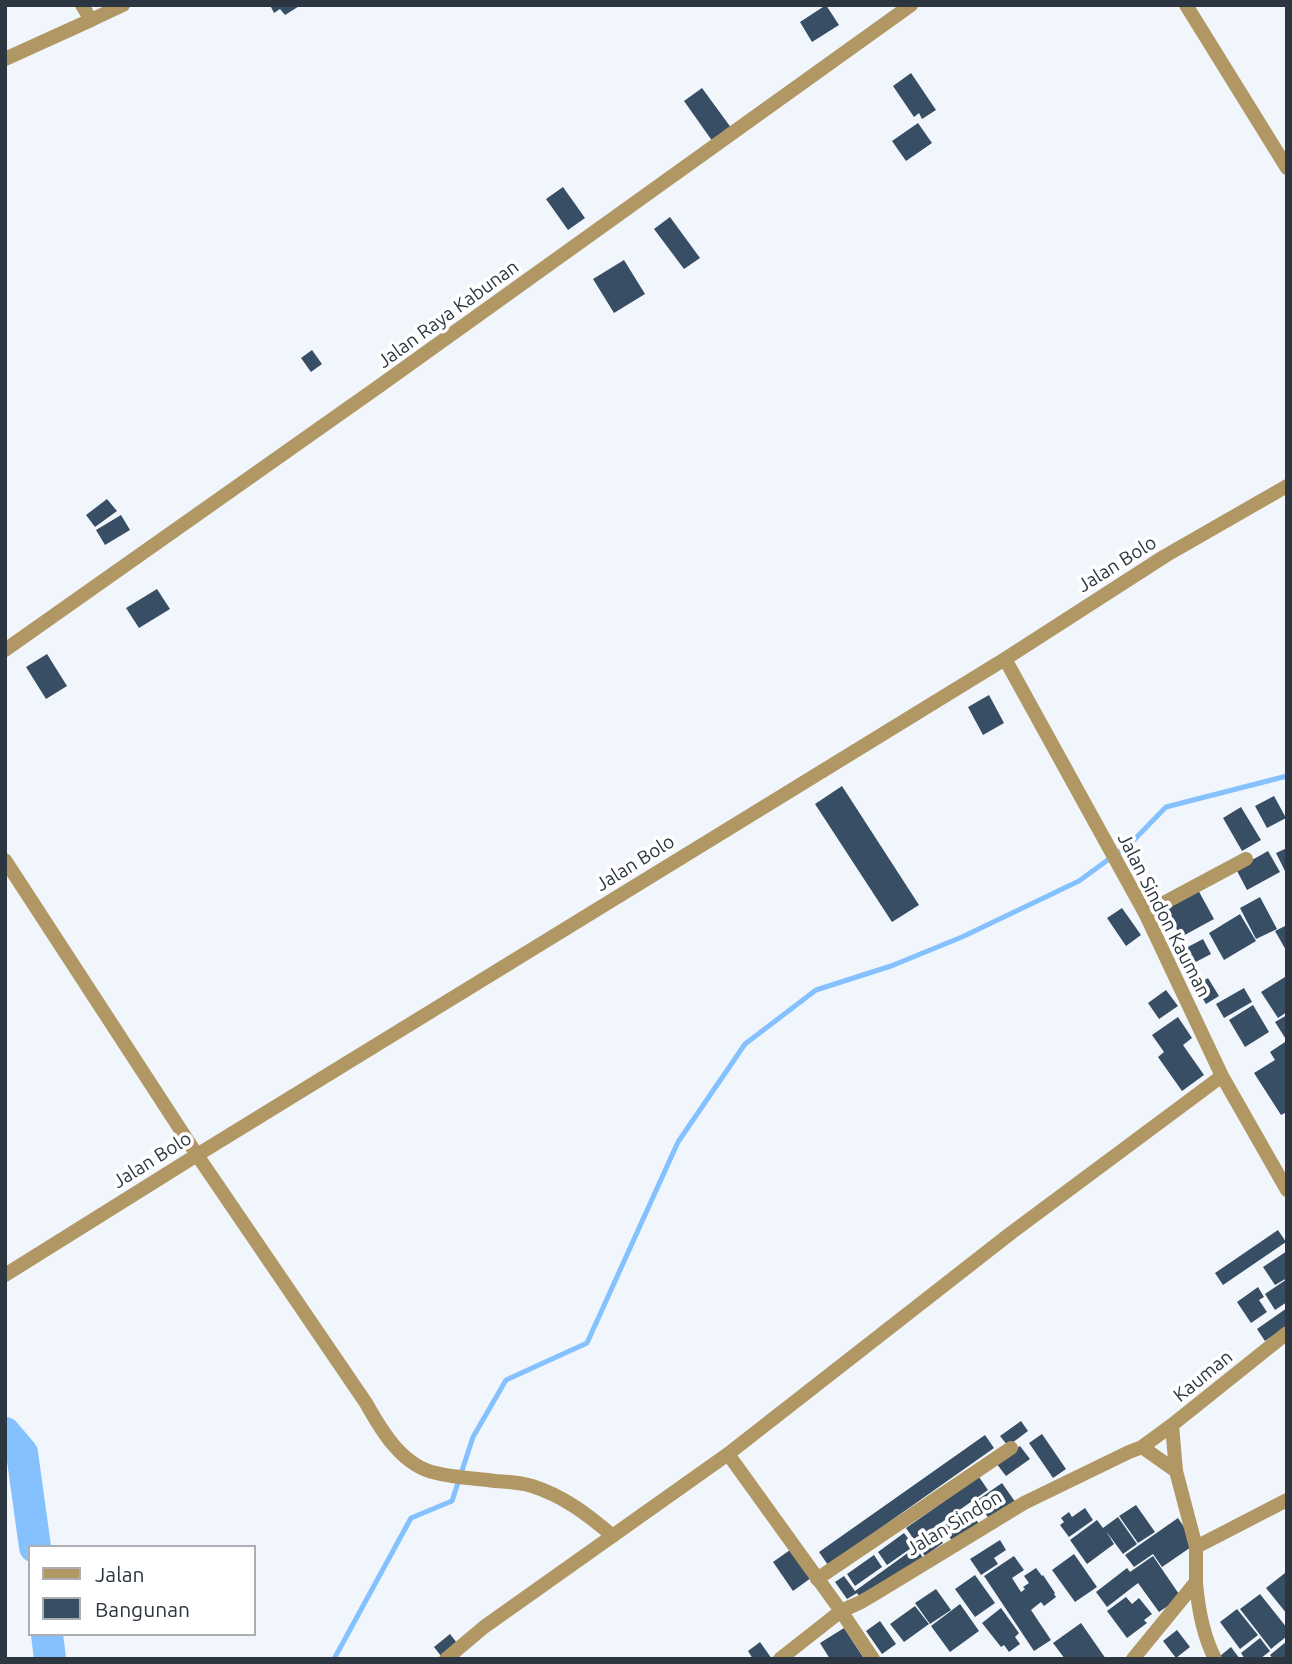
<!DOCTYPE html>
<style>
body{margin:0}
#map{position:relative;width:1292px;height:1664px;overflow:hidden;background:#f1f6fc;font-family:Ubuntu,sans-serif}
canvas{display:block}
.frame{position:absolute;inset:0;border:7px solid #2c3640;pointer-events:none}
.legend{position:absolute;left:28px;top:1545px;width:228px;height:91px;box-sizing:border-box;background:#fff;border:2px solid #abafb3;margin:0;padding:9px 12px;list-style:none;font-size:21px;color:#2c3640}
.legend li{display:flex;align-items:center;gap:14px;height:35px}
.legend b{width:35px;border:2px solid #abafb3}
</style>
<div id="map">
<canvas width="1292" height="1664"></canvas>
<div class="frame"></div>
<ul class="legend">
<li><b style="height:9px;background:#b19764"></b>Jalan</li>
<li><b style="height:19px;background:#384e64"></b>Bangunan</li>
</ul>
</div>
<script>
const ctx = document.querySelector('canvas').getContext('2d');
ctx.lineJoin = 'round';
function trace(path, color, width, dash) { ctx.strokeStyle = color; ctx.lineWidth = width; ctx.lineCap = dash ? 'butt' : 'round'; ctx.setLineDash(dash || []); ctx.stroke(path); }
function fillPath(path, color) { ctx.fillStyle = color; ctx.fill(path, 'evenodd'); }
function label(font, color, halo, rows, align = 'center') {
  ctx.font = font + ' Ubuntu,sans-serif'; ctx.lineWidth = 7; ctx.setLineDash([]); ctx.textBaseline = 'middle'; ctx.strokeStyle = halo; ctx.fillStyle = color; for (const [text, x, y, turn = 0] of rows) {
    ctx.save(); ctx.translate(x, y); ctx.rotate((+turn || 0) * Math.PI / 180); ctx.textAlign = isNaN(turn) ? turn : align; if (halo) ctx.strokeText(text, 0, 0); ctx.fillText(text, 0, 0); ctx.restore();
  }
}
const stream = new Path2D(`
 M334,1659L411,1518L452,1501L473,1437L506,1380L587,1343L678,1142L745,1044L816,990L891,966L962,937L1079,881L1131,843L1166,807L1287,776`);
const river = new Path2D(`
 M5,1433L22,1453L35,1547
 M47,1634L50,1659`);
const building = new Path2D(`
 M270,5H301L285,15L280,9L274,13Z
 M826,5L839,25L812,42L800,22Z
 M911,73L936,110L922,119L919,113L914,117L893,86Z
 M702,88L732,129L713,142L684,101Z
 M918,123L932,143L906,161L892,141Z
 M563,187L585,218L568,230L546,199Z
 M670,217L700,258L684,269L654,229Z
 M624,260L645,294L614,313L593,279Z
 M312,350L322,364L311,372L301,358Z
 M107,499L117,511L95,527L86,515Z
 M121,515L130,530L105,545L96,530Z
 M157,589L170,609L139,628L126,608Z
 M47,654L67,686L46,699L26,667Z
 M989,695L1004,723L983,735L968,707Z
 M842,786L919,905L892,922L815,804Z
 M1274,796L1286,818L1267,828L1255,806Z
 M1241,807L1261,840L1242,851L1223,818Z
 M1287,848V875L1276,853Z
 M1268,851L1280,872L1247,890L1236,869Z
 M1197,888L1214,919L1181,937L1164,906Z
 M1260,897L1277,929L1256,939L1240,908Z
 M1122,908L1141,935L1126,946L1107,918Z
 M1240,914L1256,941L1224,960L1209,933Z
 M1287,925V952L1275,931Z
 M1203,939L1211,954L1192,964L1184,949Z
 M1285,977L1287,980V1012L1278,1018L1261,992Z
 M1208,978L1219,996L1206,1004L1195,986Z
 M1244,988L1252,1002L1224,1018L1216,1004Z
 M1166,990L1178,1006L1159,1019L1148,1003Z
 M1253,1005L1269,1032L1245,1047L1229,1020Z
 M1287,1015V1041L1275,1022Z
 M1178,1017L1192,1038L1183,1045L1204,1075L1182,1091L1158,1057L1164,1052L1152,1035Z
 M1285,1042L1287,1044V1112L1281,1115L1254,1073L1275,1060L1270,1052Z
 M1278,1230L1286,1242L1223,1285L1215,1273Z
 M1287,1251V1278L1275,1285L1263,1267Z
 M1287,1279V1302L1275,1310L1265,1294Z
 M1258,1287L1264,1297L1259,1300L1267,1312L1251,1323L1237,1302Z
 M1287,1308V1326L1265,1341L1257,1329Z
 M1021,1421L1028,1431L1008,1446L1000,1436Z
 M1042,1434L1066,1469L1053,1478L1029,1443Z
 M985,1435L994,1448L828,1565L819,1552Z
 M1020,1446L1030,1459L1006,1476L996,1463Z
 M979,1477L988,1490L915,1541L906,1528Z
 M1002,1483L1016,1503L990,1520L976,1501Z
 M1136,1505L1155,1532L1138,1543L1119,1516Z
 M968,1508L979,1524L953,1542L942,1527Z
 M1085,1508L1093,1520L1069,1537L1060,1525L1064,1522L1061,1518L1069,1512L1072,1517Z
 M1118,1517L1137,1544L1123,1554L1106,1531L1114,1544L1087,1564L1070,1540L1097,1520L1103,1528Z
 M1178,1518L1186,1530L1185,1532L1194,1545L1162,1567L1153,1554L1134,1567L1125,1555Z
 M935,1531L943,1543L925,1556L917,1544Z
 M904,1533L914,1546L887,1565L878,1552Z
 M1000,1540L1006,1550L994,1558L998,1564L981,1575L970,1559Z
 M916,1547L923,1558L862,1600L857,1593L847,1599L835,1582L844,1576L855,1591Z
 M790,1550L811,1578L793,1591L773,1562Z
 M1074,1554L1097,1587L1075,1602L1052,1570Z
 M874,1555L882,1567L855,1586L847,1574Z
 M1014,1556L1024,1570L1012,1578L1021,1592L1025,1589L1023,1587L1029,1583L1024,1576L1036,1568L1042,1576L1043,1575L1055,1593L1054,1594L1056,1597L1044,1606L1041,1602L1031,1610L1051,1640L1034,1651L984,1576Z
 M1153,1556L1181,1597L1159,1612L1138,1583L1107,1607L1096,1592L1127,1568L1130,1572Z
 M1285,1573L1287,1575V1614L1266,1588Z
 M975,1575L995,1603L975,1617L955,1589Z
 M936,1589L951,1610L930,1624L915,1603Z
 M1260,1594L1287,1628V1636L1271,1649L1240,1609Z
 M1126,1597L1132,1604L1139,1598L1152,1614L1144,1620L1147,1623L1127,1638L1107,1611Z
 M960,1604L979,1631L950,1652L931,1626Z
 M915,1606L929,1624L904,1642L890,1624Z
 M1001,1608L1019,1633L1015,1637L1020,1644L1009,1652L1004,1645L1001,1647L982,1623Z
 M1237,1609L1258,1635L1240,1649L1220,1622Z
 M880,1621L896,1644L882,1654L866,1631Z
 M1081,1623L1106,1659H1065L1053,1643Z
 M844,1628L863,1657L860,1659H830L820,1643Z
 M1177,1630L1190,1647L1176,1658L1163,1641Z
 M450,1634L457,1643L441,1656L434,1647Z
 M1260,1638L1270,1651L1260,1659H1245L1241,1653Z
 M1287,1641V1659H1273L1270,1655Z
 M760,1642L772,1659H753L748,1651Z
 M1231,1647L1240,1659H1222L1220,1656Z`);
const minor = new Path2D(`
 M1186,5L1287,168
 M91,20L123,5
 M5,59L91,20L82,5
 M1005,659L1145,913L1222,1076L1287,1190
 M5,860L197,1155L366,1403C381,1430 402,1466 436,1473C455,1478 475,1478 495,1481C507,1482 519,1482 532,1486C564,1496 588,1515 613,1536
 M1145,913L1246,859
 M5,1275L197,1155L1005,659L1165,556L1287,486
 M1142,1447L1176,1471
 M728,1454L841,1611L780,1659
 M1196,1547L1287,1500
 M817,1579L1011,1448
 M1196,1582C1198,1608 1203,1635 1215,1659
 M446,1659L484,1627L728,1454L1011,1233L1222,1076
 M873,1659L841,1611L861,1602L878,1592L1024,1503L1129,1452L1142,1447L1172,1425L1287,1333
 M1133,1659L1196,1582V1547L1176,1471L1172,1425`);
const tertiary = new Path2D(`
 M5,650L378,387L911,5`);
const streetNames = [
 ["Jalan Raya Kabunan",448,314,-36],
 ["Jalan Bolo",1117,564,-32],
 ["Jalan Bolo",635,863,-32],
 ["Jalan Sindon Kauman",1164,915,63],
 ["Jalan Bolo",152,1160,-32],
 ["Kauman",1203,1376,-39],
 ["Jalan Sindon",954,1523,-31]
];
trace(stream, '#84c1fe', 5);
trace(river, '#84c1fe', 32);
fillPath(building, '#384e64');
trace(minor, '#b19764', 14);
trace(tertiary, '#b19764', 14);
label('19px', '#2c3640', '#fff', streetNames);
</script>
